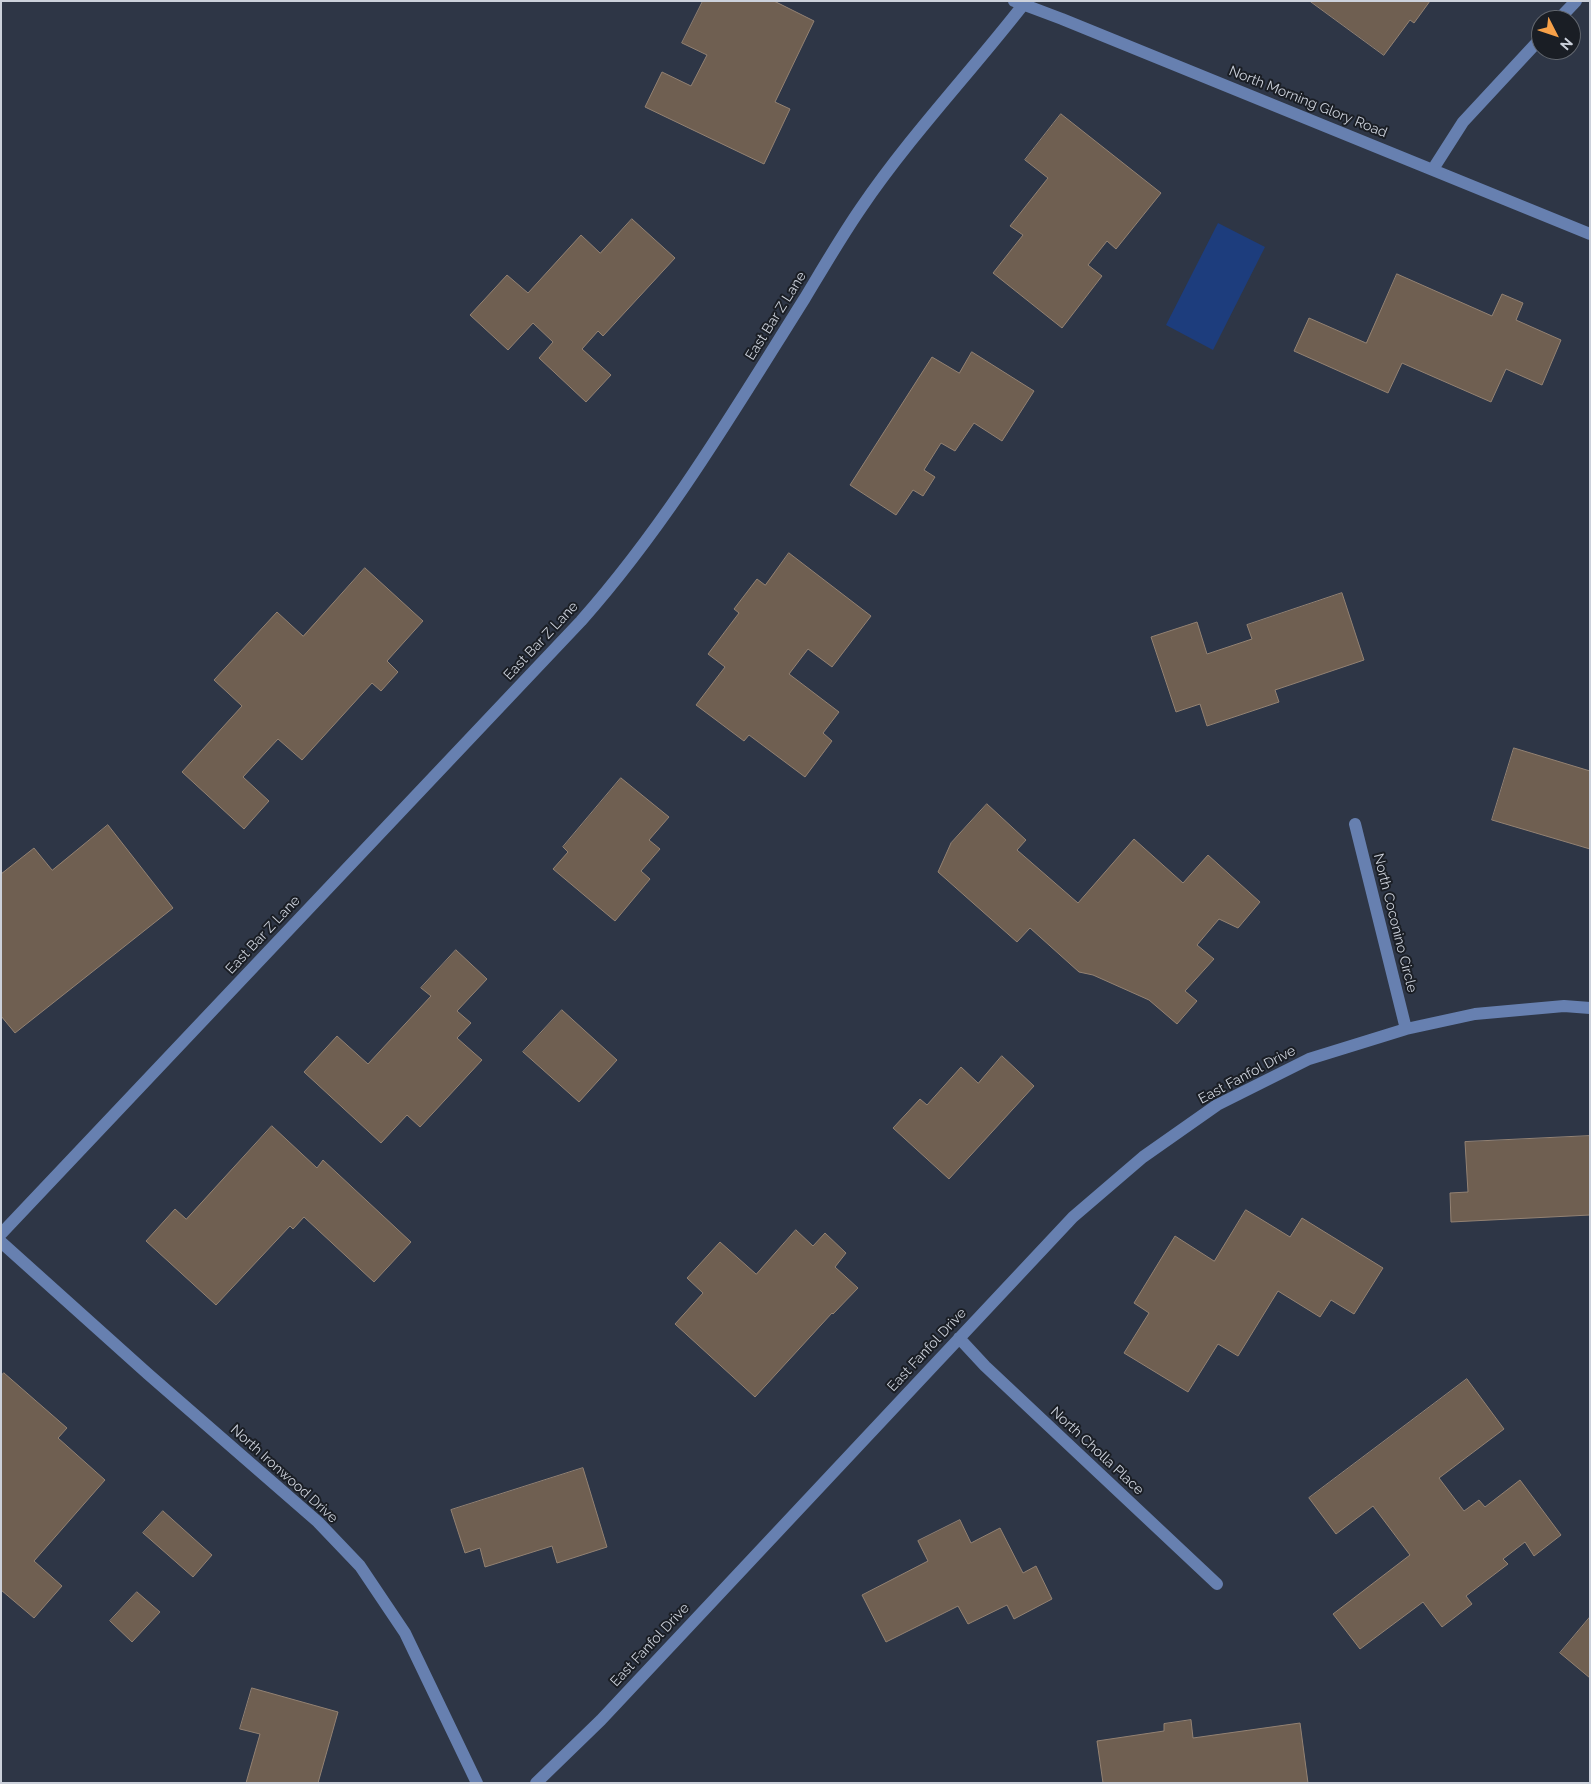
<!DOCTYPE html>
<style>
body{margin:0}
#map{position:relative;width:1591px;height:1784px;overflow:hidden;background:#2e3646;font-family:Raleway,sans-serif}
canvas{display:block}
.frame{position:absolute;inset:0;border:2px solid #ccd1db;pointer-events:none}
.north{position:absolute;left:1531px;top:10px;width:50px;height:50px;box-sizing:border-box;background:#1a1e25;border:1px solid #61666e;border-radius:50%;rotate:131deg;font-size:14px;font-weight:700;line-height:20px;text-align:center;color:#ccd1db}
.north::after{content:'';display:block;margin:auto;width:18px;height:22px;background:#f7a149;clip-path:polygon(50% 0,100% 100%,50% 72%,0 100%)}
</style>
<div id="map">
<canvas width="1591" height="1784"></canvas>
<div class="frame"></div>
<div class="north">N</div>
</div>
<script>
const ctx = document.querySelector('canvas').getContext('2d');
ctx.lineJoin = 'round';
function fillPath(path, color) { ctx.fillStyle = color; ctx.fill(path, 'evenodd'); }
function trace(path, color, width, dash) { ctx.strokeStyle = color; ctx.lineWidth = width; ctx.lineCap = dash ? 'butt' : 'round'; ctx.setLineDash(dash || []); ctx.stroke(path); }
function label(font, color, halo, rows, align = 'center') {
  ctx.font = font + ' Raleway,sans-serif'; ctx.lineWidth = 4; ctx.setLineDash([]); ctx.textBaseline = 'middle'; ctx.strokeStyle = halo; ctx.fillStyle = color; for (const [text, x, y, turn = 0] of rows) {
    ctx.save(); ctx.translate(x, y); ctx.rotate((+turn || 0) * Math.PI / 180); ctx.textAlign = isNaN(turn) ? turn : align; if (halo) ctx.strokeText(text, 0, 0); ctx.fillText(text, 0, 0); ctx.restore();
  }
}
const green = new Path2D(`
 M1218,223L1265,247L1213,350L1166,325Z`);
const building = new Path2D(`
 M703,1H774L814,21L775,102L790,109L764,164L645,107L662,72L691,86L707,55L682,43Z
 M1310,1H1430L1414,23L1410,20L1384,55Z
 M1061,114L1161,193L1116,249L1107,241L1088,265L1102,276L1062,328L993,273L1023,235L1010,226L1048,178L1025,160Z
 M632,219L675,258L603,336L598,331L582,349L611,375L586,402L539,358L553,342L533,323L508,350L470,315L507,275L528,293L581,235L600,253Z
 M1397,274L1492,316L1502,294L1523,303L1516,320L1561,340L1542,385L1506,369L1491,402L1402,363L1388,393L1294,351L1309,318L1366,343Z
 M972,352L1034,391L1002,441L974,423L955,451L941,443L924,470L935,477L923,496L913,490L896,515L850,485L932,357L959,373Z
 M789,553L871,616L832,667L808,649L789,674L839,712L823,733L832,741L805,777L749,735L744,741L696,705L725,667L708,654L739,613L734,609L757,579L765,585Z
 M365,568L423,621L387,661L398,672L381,691L372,683L302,760L278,739L243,777L269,801L244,829L182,772L242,706L214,680L277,612L303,636Z
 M1342,593L1364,660L1275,690L1279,702L1207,726L1200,704L1176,712L1151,637L1197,622L1207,654L1252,639L1247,625Z
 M1514,748L1590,771V849L1492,820Z
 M621,778L669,817L649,840L660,849L641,871L650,879L615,921L553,869L568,852L563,847Z
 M987,804L1026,840L1017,850L1078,903L1134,839L1183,883L1208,855L1260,902L1238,928L1219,919L1197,945L1214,959L1185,991L1197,1001L1177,1024L1149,1000L1093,975L1079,972L1030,928L1017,942L938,872L951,843Z
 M108,825L173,908L15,1033L1,1016V874L34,848L52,870Z
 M456,950L487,979L457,1011L471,1023L457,1038L482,1060L420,1127L407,1115L381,1143L304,1072L337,1036L368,1064L431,996L421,988Z
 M562,1010L617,1060L579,1102L523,1052Z
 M1002,1056L1034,1086L949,1179L893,1128L920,1099L927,1105L961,1067L978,1083Z
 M272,1126L317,1168L323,1160L411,1242L374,1282L304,1217L293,1229L290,1226L216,1305L146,1241L175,1209L186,1219Z
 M1590,1136V1215L1451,1222L1450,1193L1468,1192L1465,1142Z
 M1246,1210L1290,1237L1302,1218L1383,1268L1354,1314L1331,1300L1320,1317L1278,1291L1238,1356L1218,1344L1188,1392L1124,1353L1149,1313L1134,1303L1175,1236L1214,1261Z
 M796,1230L813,1246L825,1233L846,1253L835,1267L858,1288L833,1314L832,1313L755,1397L675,1324L703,1293L687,1278L720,1242L756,1274Z
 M4,1373L67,1428L58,1438L105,1480L34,1561L62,1586L34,1618L1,1590V1376Z
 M1467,1379L1504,1429L1439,1478L1464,1511L1479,1500L1485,1507L1520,1480L1561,1535L1534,1556L1525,1542L1503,1559L1508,1564L1466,1596L1472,1604L1442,1627L1423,1602L1360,1649L1333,1614L1410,1555L1373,1506L1336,1534L1309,1498Z
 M583,1468L607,1547L557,1563L552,1546L485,1567L480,1548L465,1553L451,1510Z
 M163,1511L212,1555L193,1577L143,1533Z
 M960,1520L971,1543L1000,1528L1023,1573L1036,1566L1052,1599L1014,1619L1007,1605L968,1624L958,1606L886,1642L862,1595L928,1561L918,1541Z
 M137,1592L160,1612L132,1642L110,1621Z
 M1590,1617V1678L1560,1653Z
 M252,1688L338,1712L318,1783H246L260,1734L240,1729Z
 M1191,1720L1193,1738L1300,1723L1308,1783H1103L1097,1741L1164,1731V1724Z`);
const minor = new Path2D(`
 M1014,1L1062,19L1590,234
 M1558,20L1576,1
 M1433,169L1463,122L1541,38
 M1355,824L1406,1029
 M1,1234L581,621C668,523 735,409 805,298C823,268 841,237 861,208C910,136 970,73 1023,5
 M1,1242L148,1374L318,1522L360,1566L405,1633L477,1783
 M959,1338L985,1366L1217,1584
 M536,1783L601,1720L1073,1217L1143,1157L1217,1105L1309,1059L1406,1029L1475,1014L1564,1006L1590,1008`);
const streetNames = [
 ["North Morning Glory Road",1308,102,22],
 ["East Bar Z Lane",776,316,-58],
 ["East Bar Z Lane",541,641,-47],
 ["North Coconino Circle",1395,923,76],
 ["East Bar Z Lane",263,935,-47],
 ["East Fanfol Drive",1247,1075,-28],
 ["East Fanfol Drive",927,1350,-47],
 ["North Cholla Place",1097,1451,43],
 ["North Ironwood Drive",284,1474,42],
 ["East Fanfol Drive",650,1645,-47]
];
fillPath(green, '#1d3d7d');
fillPath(building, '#6f5f51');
trace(building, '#938273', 1);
trace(minor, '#6780b0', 12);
label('14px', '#ccd1db', '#1a1e25', streetNames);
</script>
